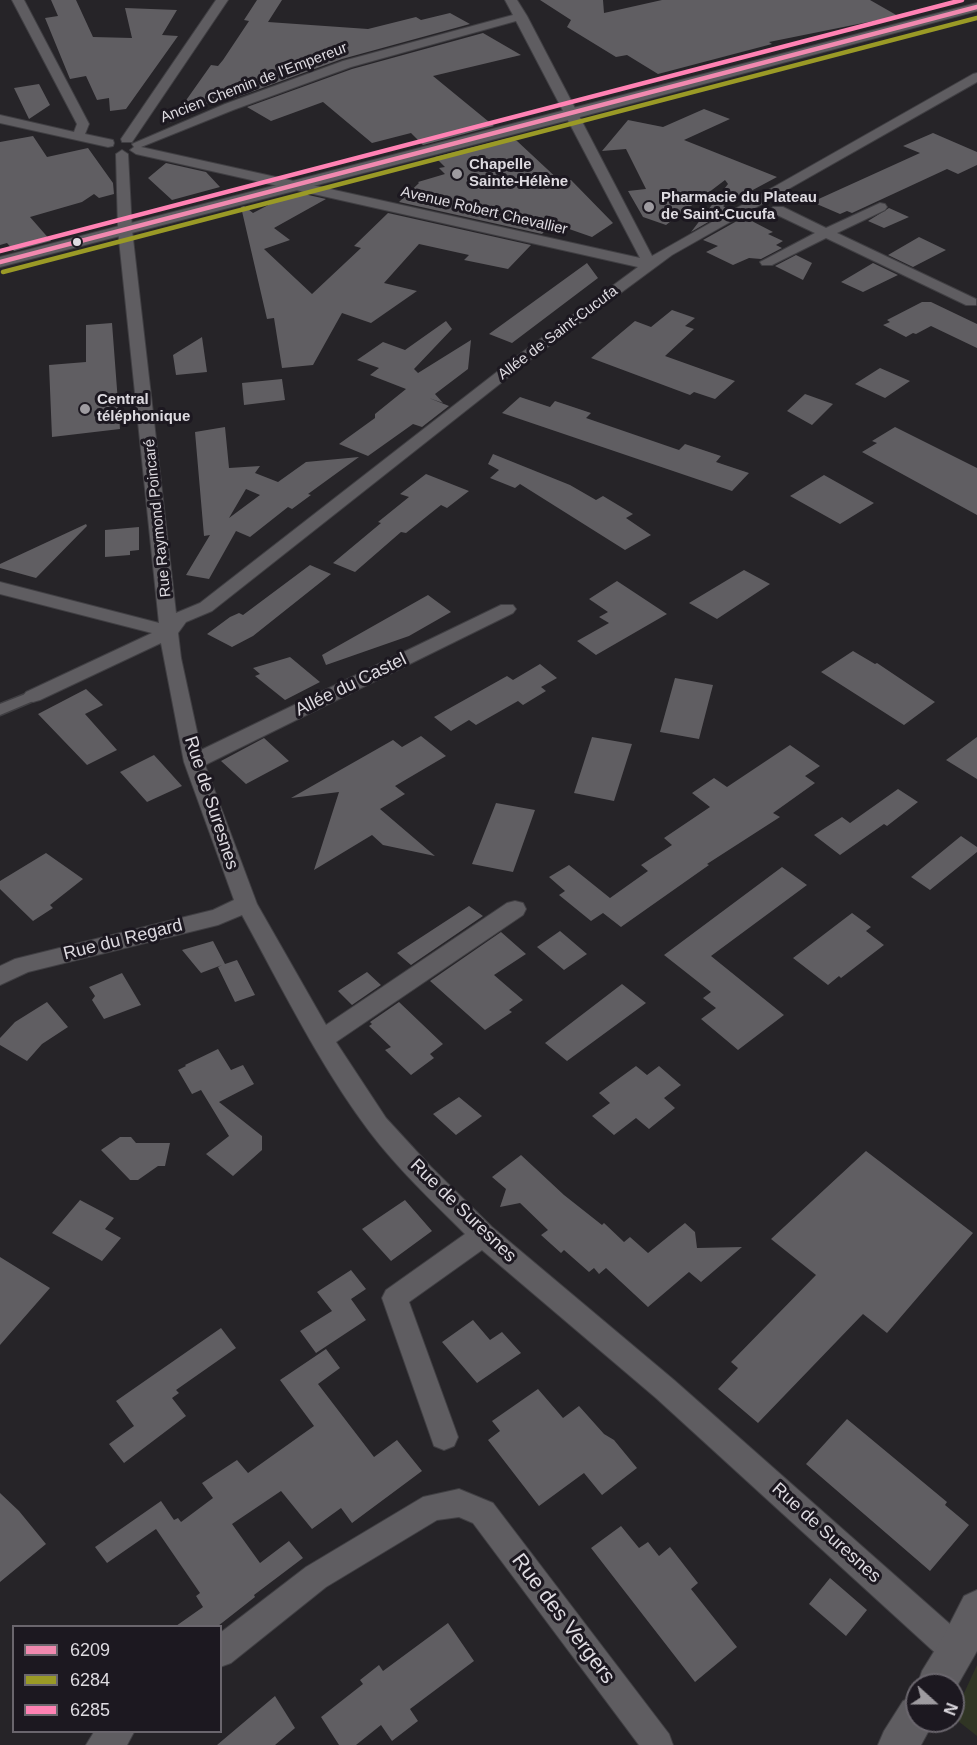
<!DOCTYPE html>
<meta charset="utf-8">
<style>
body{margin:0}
#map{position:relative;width:977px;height:1745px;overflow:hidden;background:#262428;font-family:Arial,sans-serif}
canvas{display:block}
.legend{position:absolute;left:12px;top:1625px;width:210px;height:108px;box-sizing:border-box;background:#1c1820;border:2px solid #6a666d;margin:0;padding:8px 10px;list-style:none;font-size:18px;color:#dedbe1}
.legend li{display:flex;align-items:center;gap:12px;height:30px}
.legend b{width:30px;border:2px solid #6a666d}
.north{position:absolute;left:905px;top:1673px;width:60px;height:60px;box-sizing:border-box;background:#1c1820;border:2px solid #6a666d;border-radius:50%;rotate:111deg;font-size:16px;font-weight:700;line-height:24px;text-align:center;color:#dedbe1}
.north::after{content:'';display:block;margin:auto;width:21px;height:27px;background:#9e9ba0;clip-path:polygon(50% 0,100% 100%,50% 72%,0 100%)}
</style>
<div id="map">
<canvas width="977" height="1745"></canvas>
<ul class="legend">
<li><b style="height:8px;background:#f089af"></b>6209</li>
<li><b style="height:8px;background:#9a9a26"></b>6284</li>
<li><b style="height:8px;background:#ff82b4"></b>6285</li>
</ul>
<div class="north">N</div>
</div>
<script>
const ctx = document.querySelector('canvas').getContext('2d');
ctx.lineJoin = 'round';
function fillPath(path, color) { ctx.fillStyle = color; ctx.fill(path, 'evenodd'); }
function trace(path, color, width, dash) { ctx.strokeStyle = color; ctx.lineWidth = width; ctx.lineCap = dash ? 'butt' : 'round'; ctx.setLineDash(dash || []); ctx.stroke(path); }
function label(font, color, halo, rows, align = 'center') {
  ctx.font = font + ' Arial,sans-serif'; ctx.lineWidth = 6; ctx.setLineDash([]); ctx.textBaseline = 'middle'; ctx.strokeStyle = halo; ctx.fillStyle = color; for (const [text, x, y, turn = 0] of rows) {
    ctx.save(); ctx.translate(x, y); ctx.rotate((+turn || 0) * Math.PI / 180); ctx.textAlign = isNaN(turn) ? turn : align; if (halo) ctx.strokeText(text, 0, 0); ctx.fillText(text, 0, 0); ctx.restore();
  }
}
const green = new Path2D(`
 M977,1665V1736L953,1717Z`);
const building = new Path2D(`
 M51,0H76L93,37L132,38L125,8L177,10L162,35L178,36L126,109L110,111L109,98L97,100L86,76L70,79L45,18L58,16Z
 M257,0H282L268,22L368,29L416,17L421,20L450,13L470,24L342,59L232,99L224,95L170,123L211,65L218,66L223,60L249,21L244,20Z
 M540,0H603L604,13L662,0H870L898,16L769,42L772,44L658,74L627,55L616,57L567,27L571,20Z
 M483,33L521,55L433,76L494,126L423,145L411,133L372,143L323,102L271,121L247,107L352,69Z
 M39,84L50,105L29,119L14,88Z
 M704,109L730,119L684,140L777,177L723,206L729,210L691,232L728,184L725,180L666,225L643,217L628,191L646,189L626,149L602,151L628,120L663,127Z
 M933,133L977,152V165L958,174L947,169L852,213L847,211L840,214L812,202L920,153L903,146Z
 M33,136L47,157L88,148L113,183L114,194L99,198L94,194L82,202L30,217L51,241L14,251L7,243L0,245V142Z
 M509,138L517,141L561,182L571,180L613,223L592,237L552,223L542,234L399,202L419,183L418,182L445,174L439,168L445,167L435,157Z
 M166,163L206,172L220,187L172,200L148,178Z
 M304,194L326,199L274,228L290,240L264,249L312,294L361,248L354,246L388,213L531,245L508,269L464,260L469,255L419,244L384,283L417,291L371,323L342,313L313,365L282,368L274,318L267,319L241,207L244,206L253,213L276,201Z
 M889,208L909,217L884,228L868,221Z
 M744,217L773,232L768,234L783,241L776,245L782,248L761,259L749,258L733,265L706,252L718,246L703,240Z
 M919,237L946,250L913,267L888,255Z
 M796,255L812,263L803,280L775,266Z
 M587,263L598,278L512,343L489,334Z
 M873,263L898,275L863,292L841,282Z
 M922,302H931L977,324V348L931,326L916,334L913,333L906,337L883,325L890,322L887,320Z
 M672,310L695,318L685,326L694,329L665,356L735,381L715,399L694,392L690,395L591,358L635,321L651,327Z
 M446,321L452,329L414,369L418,373L471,340L468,369L435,394L443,403L429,398L449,406L422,427L413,424L368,456L339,444L375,418V414L406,389L370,375L379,368L357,360L383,342L405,350Z
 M112,323L120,429L52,437L49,365L86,362V325Z
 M202,337L207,372L176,375L173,355Z
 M880,368L910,381L885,398L855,384Z
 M282,379L285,400L244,405L242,383Z
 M805,394L833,404L812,425L787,411Z
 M520,397L550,407L555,401L591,413L586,418L679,450L685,444L721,456L716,462L749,473L732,491L502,413Z
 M225,427L229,468L260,466L255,473L278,482L306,462L359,457L308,494L311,495L292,509L288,507L250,537L236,531L209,579L186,575L210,535L204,536L195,432ZM246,489L260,495L229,518Z
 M895,427L977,468V515L862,452L877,443L872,441Z
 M493,454L570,485L596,500L603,496L633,514L626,518L651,535L625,550L520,484L515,488L490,478L499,470L488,464Z
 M426,474L469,491L447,508L441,505L406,533L401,532L355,572L333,563L381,523L378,522L409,497L400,494Z
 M824,475L874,503L840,524L790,496Z
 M86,524L87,526L36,578L0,568V564Z
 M139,527V550L130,551V555L105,557V530Z
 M310,565L331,574L253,636L232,647L207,634L230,617L239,613L243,615Z
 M744,570L770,584L717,619L689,603Z
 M617,581L667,614L596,655L577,641L609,623L599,617L608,612L589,599Z
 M428,595L451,612L409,636L326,665L322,655Z
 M853,651L875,664L877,663L935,702L904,725L821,672Z
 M290,657L320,682L285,700L255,676L260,674L253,668Z
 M540,664L557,678L541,687L546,691L523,705L518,701L476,725L469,720L451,731L434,717L507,676L513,680Z
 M675,678L713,685L699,739L660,732Z
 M86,689L103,705L85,714L117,750L87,765L38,714Z
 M421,736L446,756L395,786L405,794L380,809L435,856L383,845L372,835L314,870L339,792L291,798L393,740L402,747Z
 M592,737L632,744L614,801L574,793Z
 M977,737V779L946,760Z
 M264,738L289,761L246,784L221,761Z
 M790,745L820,766L805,776L815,783L773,813L780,817L707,864L709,865L621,927L603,913L591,921L559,895L565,891L549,877L569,865L610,898L648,871L641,865L672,845L664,838L710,807L692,793L714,778L727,787Z
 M154,755L182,786L147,802L120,772Z
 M898,789L918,802L887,826L884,824L840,855L814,835L842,817L850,823Z
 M496,803L535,810L513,872L472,864Z
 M961,836L977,847V852L930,890L911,877Z
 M46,853L83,879L50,905L53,908L33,921L0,889V881Z
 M782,867L807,885L711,956L784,1015L738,1050L701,1019L716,1008L703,998L711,992L664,955Z
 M469,906L483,916L411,965L397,953Z
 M852,913L871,927L866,931L884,945L841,978L839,976L828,985L793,958Z
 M560,931L587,954L564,970L537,947Z
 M501,932L526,954L494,975L523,1000L509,1010L512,1012L485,1030L430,981Z
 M213,941L225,964L237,960L255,995L235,1002L218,967L222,965L201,973L182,950Z
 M367,972L381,985L352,1005L338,991Z
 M122,973L141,1005L104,1019L92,1000L95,996L89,987Z
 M622,984L646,1003L567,1061L545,1043Z
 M47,1002L68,1027L42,1044L27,1061L0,1045V1038L15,1022Z
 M399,1002L443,1044L430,1054L434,1058L411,1075L385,1050L391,1047L369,1026L372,1024L370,1022Z
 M218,1049L231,1070L243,1065L254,1084L219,1102L262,1136V1150L233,1176L206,1154L229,1136L201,1090L192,1094L178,1070L186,1066L185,1065Z
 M636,1066L647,1075L659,1066L681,1085L664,1098L675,1108L649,1129L636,1118L614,1135L592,1116L610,1103L599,1093Z
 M459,1097L482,1116L456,1135L433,1114Z
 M120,1137H131L136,1143H170L165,1166H158L138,1180H130L101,1150Z
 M866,1151L973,1233L887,1333L863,1314L758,1423L718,1389L738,1368L731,1362L816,1275L771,1239Z
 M521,1155L564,1195L602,1225L604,1223L624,1242L630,1237L648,1253L685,1223L695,1232L697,1248L742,1247L701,1282L689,1272L648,1307L606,1268L599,1274L594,1268L589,1272L564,1250L561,1253L541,1235L548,1230L520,1203L500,1207L506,1189L492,1177Z
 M80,1200L114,1218L105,1229L121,1238L102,1261L52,1233Z
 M405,1200L432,1231L391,1261L362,1229Z
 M0,1257L50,1288L0,1345Z
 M351,1270L366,1289L351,1299L366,1320L316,1353L300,1331L332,1311L317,1292Z
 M473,1320L490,1340L502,1332L521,1353L477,1383L442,1342Z
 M221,1328L236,1348L176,1390L179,1393L172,1398L186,1416L124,1463L109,1444L134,1426L116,1401Z
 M326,1349L340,1368L318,1384L374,1457L397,1440L422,1471L352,1523L341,1508L312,1529L281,1491L232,1524L260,1563L289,1541L303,1558L254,1595L255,1597L218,1626H176L203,1607L196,1596L200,1593L156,1529L107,1563L95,1547L161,1501L174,1520L178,1518L181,1522L213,1498L202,1483L237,1460L248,1473L314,1426L280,1380Z
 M538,1389L563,1418L579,1406L604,1434L614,1440L637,1468L602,1495L584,1473L539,1506L488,1440L500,1431L492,1421Z
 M847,1419L947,1502L945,1505L969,1525L930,1571L806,1464Z
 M0,1493L19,1511L46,1544L0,1582Z
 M621,1526L639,1548L648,1542L659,1556L670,1547L698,1583L691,1589L737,1647L695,1682L591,1548Z
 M830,1578L867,1610L846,1636L809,1604Z
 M448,1623L474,1661L410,1709L418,1721L392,1741L381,1725L356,1745H339L321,1717L363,1684L360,1680L379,1665L383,1671Z
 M275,1696L295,1728L275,1745H217Z`);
const pedestrian = new Path2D(`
 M33,691L38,693L40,696L38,699L0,715V704Z`);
const minor = new Path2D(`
 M12,0H24L89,124L85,134L113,140L114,143L113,146L108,147L0,123V115L74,132L77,124Z
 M216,0H228L132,142H122L121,139Z
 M505,0H517L527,16L652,256L973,74L977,73V82L672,255L530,360L212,611L186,622L178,633L181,658L201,750L501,605H513L516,609L513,613L205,765L257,904L326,1025L507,903L515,901L523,903L526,909L523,915L336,1042L386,1118L431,1167L492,1227L674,1380L968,1640L972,1651L968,1662L957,1666L946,1662L931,1649L656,1398L482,1250L409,1302L458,1437L454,1446L444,1450L434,1446L382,1298L386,1290L465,1234C432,1201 397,1168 369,1131C319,1064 282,988 242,915L218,925L28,972L0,985V966L15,959L213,910L234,900L184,762L161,643L40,700L33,702L26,700L23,696L26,692L152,633L0,594V582L159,623L118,230L116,154L122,150L128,154L132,230L176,613L200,603L520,354L638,267L136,154L130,150L134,147L132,144L225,104L343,61L513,15ZM516,21L640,258L141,147L233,110L351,67Z
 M880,203L885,204L887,207L885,210L837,233L976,299V305H966L826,238L772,265H762L760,262L815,233L773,213L771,210L773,207H783L826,228Z
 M459,1489L493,1503L669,1734L673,1745H639L473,1523L459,1517L437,1520L326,1587L231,1663L220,1667V1633L306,1567L423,1497Z
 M94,1732H134L127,1745H86Z`);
const tertiary = new Path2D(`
 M977,3V11L584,116L0,267V257Z
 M977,1590V1651L953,1693V1685L917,1686L922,1671L943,1637L964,1596Z
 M917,1695V1721H934L921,1745H878L884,1731L903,1701Z`);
const bus1 = new Path2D(`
 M0,262L977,7`);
const bus2 = new Path2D(`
 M3,272L977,18`);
const bus3 = new Path2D(`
 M0,251L962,0`);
const markers = [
 [457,174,6,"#9e9ba0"],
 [649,207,6,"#9e9ba0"],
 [77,242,5,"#dedbe1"],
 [85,409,6,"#9e9ba0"]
];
const farStreetnames = [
 ["Ancien Chemin de l'Empereur",254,83,-21],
 ["Avenue Robert Chevallier",484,211,13],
 ["Allée de Saint-Cucufa",558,333,-37],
 ["Rue Raymond Poincaré",158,518,-96]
];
const farPoinames = [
 ["Chapelle",469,165],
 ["Sainte-Hélène",469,182],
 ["Pharmacie du Plateau",661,198],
 ["de Saint-Cucufa",661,215],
 ["Central",97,400],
 ["téléphonique",97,417]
];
const streetNames = [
 ["Allée du Castel",351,685,-26],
 ["Rue de Suresnes",211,803,72],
 ["Rue du Regard",123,940,-14],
 ["Rue de Suresnes",463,1211,44],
 ["Rue de Suresnes",826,1533,42]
];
const nearStreetnames = [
 ["Rue des Vergers",563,1619,53]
];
fillPath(green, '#303524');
fillPath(building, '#605e62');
trace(pedestrian, '#403f43', 3);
trace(minor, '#403f43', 2);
trace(tertiary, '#403f43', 2);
fillPath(pedestrian, '#5f5d61');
fillPath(minor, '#5f5d61');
fillPath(tertiary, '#5f5d61');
trace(bus1, '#f089af', 4.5);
trace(bus2, '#9a9a26', 4.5);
trace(bus3, '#ff82b4', 4.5);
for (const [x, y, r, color] of markers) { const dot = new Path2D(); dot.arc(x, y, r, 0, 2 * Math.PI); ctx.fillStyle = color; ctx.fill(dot); trace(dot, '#1c1820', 2); }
label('15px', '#dedbe1', '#1c1820', farStreetnames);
label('bold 15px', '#dedbe1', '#1c1820', farPoinames, 'left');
label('18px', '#dedbe1', '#1c1820', streetNames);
label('21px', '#dedbe1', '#1c1820', nearStreetnames);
</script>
